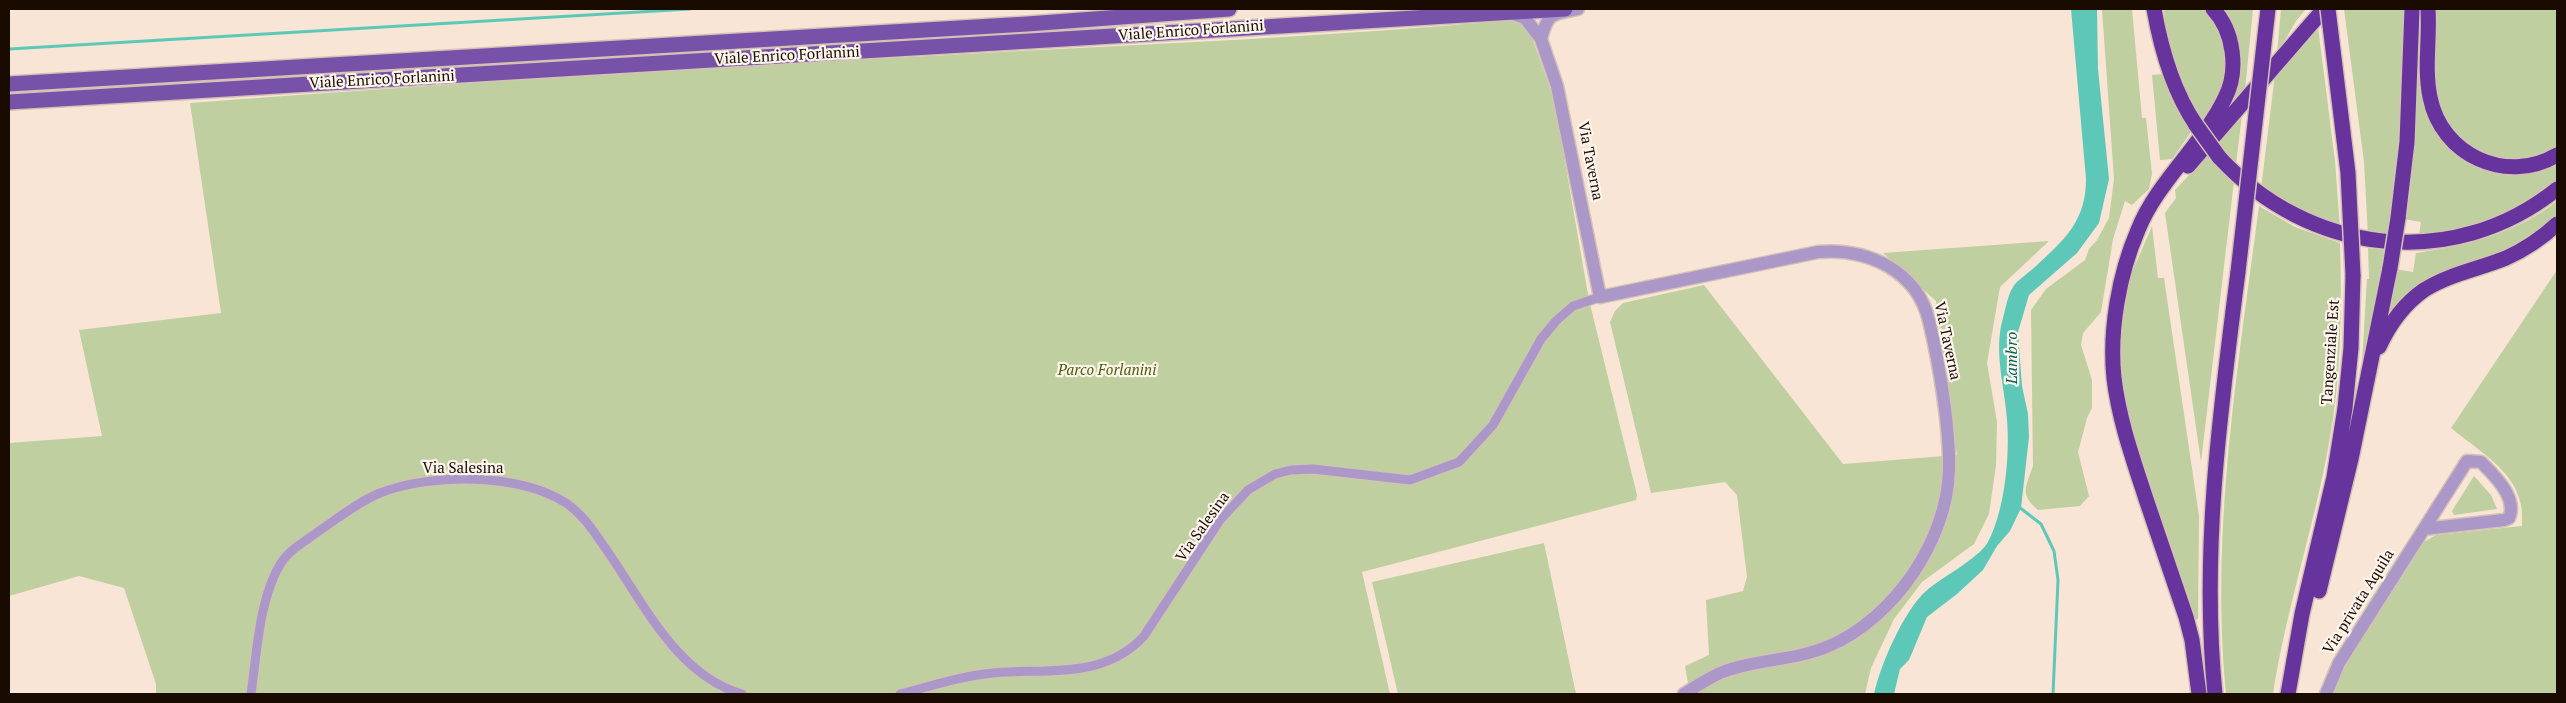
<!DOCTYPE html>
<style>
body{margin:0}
#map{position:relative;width:2566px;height:703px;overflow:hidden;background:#f8e5d6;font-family:"PT Serif",serif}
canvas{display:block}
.frame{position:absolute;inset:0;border:10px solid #1a0b01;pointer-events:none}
</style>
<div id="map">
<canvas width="2566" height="703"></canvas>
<div class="frame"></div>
</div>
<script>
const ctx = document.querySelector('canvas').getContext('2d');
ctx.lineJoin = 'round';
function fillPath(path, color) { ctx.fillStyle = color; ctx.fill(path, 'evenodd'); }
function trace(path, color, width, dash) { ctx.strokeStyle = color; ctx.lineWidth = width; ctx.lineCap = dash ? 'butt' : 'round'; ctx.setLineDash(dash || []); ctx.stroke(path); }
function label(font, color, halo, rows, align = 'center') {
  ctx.font = font + ' "PT Serif",serif'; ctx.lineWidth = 4.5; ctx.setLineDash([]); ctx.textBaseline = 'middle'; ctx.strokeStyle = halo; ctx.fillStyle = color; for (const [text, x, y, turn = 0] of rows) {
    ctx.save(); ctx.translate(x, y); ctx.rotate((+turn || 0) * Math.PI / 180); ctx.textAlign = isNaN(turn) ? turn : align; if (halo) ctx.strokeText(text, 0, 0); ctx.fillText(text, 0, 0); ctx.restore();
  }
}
const green = new Path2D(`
 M2102,9H2132L2142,118H2146L2152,174L2149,189L2132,205L2125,201L2113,239L2101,312L2083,333L2081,345L2092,380V408L2087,418L2078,452L2089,496L2080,506L2038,510C2019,494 2026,487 2033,466L2031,310L2046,289L2085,260L2089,249L2097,240L2109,218L2114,179Z
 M2164,9H2204C2221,27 2230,52 2226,78C2224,91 2210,112 2204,124C2180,91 2166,48 2164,9Z
 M2220,9H2253L2245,90L2230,107Z
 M2281,9H2306L2296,21L2277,54Z
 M2344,9H2407L2405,88L2392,217H2390L2386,237L2368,235L2364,162Z
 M2434,9H2557V149L2550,154L2508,162L2476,153L2447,126L2434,89Z
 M1511,20L1522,22L1530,32L1554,99L1589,300L1637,495L1636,500L1362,572L1390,694H156V684L124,588L79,576L9,596V443L102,436L79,330L221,313L190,103C449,83 707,68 966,54C1148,44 1330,37 1511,20Z
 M2418,25H2424L2437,132L2448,147L2463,159L2481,168L2502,173H2519L2557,161V182L2519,208L2467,227L2419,235L2421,222L2404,219Z
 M2318,27L2335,161L2340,229L2312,219L2261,189L2275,74Z
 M2164,74L2184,120L2191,132L2172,159L2160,160L2152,75Z
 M2242,114L2236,164L2218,144Z
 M2208,155L2234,181L2201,462L2165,213L2176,198L2175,190Z
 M2557,201V218L2544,231L2397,305L2390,313L2387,312L2395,269L2413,272L2416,253C2466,246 2517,233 2557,201Z
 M2259,206L2295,227L2340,243C2342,310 2341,378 2329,443C2314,528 2286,609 2273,694H2226C2210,531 2238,368 2259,206Z
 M2152,226L2158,278H2164L2199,516L2198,619L2194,620L2125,422L2118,339L2126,286Z
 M2049,241L2000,287L1987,363L1997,422L1996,465L1989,514L1974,544L1922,582L1894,619L1871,668L1865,694H1690L1685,666L1709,655L1706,600L1743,591L1747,577L1737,495L1725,482L1651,493L1610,322L1615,311L1623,303L1704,285L1843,464L1957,455L1936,301L1883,253Z
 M2368,248L2384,250L2378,286L2380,293L2365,364L2362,363L2367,279H2369Z
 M2557,270V694H2333L2351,652L2424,542L2436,535L2522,526C2527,477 2485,456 2451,428Z
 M2474,476L2491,495L2497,509L2454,515L2452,511Z
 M1544,543L1576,694H1398L1372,582Z`);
const water = new Path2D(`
 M2071,9H2097L2098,69L2109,179L2099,223L2077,253L2029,295L2018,332L2022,386L2028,414L2029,437L2021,508L2010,531L1997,546L1983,570L1957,594L1927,617L1909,660L1900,669L1894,694H1874C1880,666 1904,610 1926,591C1942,577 1978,559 1988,542C2005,510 2010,455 2007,420C2005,388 1995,359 2001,326C2004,316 2007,296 2013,287C2018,279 2029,273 2036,266C2065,239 2086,221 2086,179Z`);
const stream = new Path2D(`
 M9,49L690,9
 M2019,507L2041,524L2054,551L2058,580L2053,694`);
const pedestrian = new Path2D(`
 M251,694C257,653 259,598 281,563C290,549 307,540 319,531C338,518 358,502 380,493C431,473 519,473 566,503C584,515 596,535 608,552C644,604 677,675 742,694
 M900,694C931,686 961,676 993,673C1046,668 1104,680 1144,636L1220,520L1248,490L1275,474L1291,470L1313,469L1410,480L1459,462L1493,425L1541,339L1556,321L1573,306L1600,297`);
const minor = new Path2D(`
 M1511,13L1525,18L1541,39L1557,86L1600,297L1818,252C1867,248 1917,270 1929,321C1939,363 1950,427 1949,470C1947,541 1894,618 1829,646C1794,661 1754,659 1720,673C1707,679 1695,687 1684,694
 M1541,39C1548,12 1552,14 1578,9
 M2326,694L2339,663L2467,461L2481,462C2494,475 2518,498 2509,518L2504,520L2424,529`);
const primary = new Path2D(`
 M9,84L1027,24L1229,9
 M9,102L1565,9`);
const motorway = new Path2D(`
 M2154,9C2161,49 2173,91 2196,125
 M2428,9C2430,38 2424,68 2430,97C2441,155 2506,185 2557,155
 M2219,157C2308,254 2452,273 2557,189
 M2188,166L2324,9
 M2398,218L2407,142L2412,9
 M2379,347C2389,325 2404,304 2424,290C2449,274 2479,269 2506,258C2526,249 2542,238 2557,224
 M2319,591L2351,459L2390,268
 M2199,694L2192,640L2186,617C2173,578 2159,538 2146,499C2133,459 2119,420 2114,378C2109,331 2119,274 2138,230C2157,182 2203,144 2225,98C2239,71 2234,31 2213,9
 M2215,694C2201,553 2220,412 2238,272
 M2288,694L2302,614L2334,477L2345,408L2351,348L2353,275`);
const motorwayBridge = new Path2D(`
 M2328,9L2348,173L2353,275
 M2196,125L2219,157
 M2390,268L2398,218
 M2238,272L2268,9`);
const streetNames = [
 ["Viale Enrico Forlanini",1191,31,-4],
 ["Viale Enrico Forlanini",787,56,-3],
 ["Viale Enrico Forlanini",382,80,-3],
 ["Via Taverna",1590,161,79],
 ["Via Taverna",1947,341,78],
 ["Tangenziale Est",2331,352,-86],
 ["Via Salesina",463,469],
 ["Via Salesina",1203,527,-55],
 ["Via privata Aquila",2359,602,-58]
];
const parkNames = [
 ["Parco Forlanini",1107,371]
];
const waterNames = [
 ["Lambro",2012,358,-90]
];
fillPath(green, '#bfcf9f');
fillPath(water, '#5ec8b8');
trace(stream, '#5ec8b8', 3);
trace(pedestrian, '#d4c2b4', 11);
trace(minor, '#d4c2b4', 15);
trace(primary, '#d4c2b4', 18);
trace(motorway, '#d4c2b4', 18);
trace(pedestrian, '#ab98c9', 9);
trace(minor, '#ab98c9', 12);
trace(primary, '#7851a9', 15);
trace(motorway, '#66349c', 15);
trace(motorwayBridge, '#d4c2b4', 18, []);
trace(motorwayBridge, '#66349c', 15);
label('15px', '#1a0b01', '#fef5ed', streetNames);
label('italic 15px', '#4b5e09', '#fef5ed', parkNames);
label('italic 16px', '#006055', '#fef5ed', waterNames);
</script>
